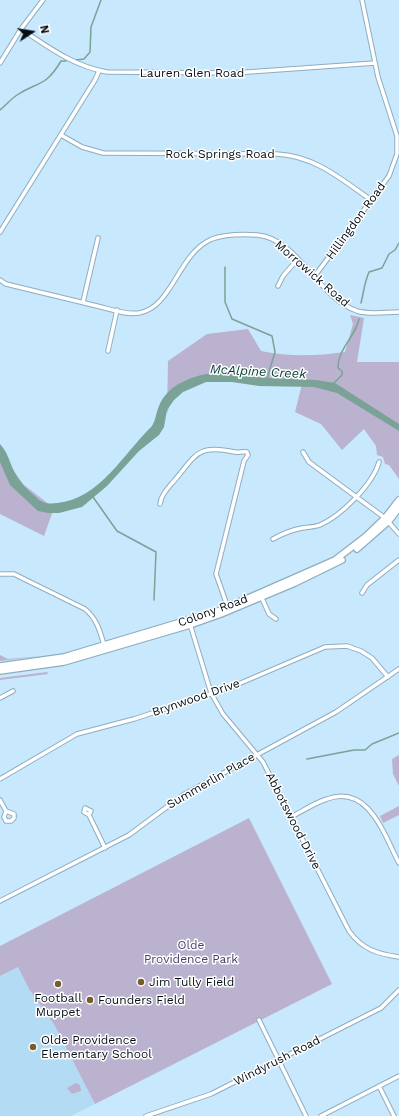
<!DOCTYPE html>
<style>
body{margin:0}
#map{position:relative;width:399px;height:1116px;overflow:hidden;background:#c8e8fd;font-family:"Work Sans",sans-serif}
canvas{display:block}
.north{position:absolute;left:12px;top:12px;width:40px;height:40px;-webkit-text-stroke:3px #fff;paint-order:stroke;rotate:78deg;font-size:11px;font-weight:700;line-height:16px;text-align:center;color:#040e15}
.north::after{content:'';display:block;margin:auto;width:14px;height:18px;background:#040e15;clip-path:polygon(50% 0,100% 100%,50% 72%,0 100%)}
</style>
<div id="map">
<canvas width="399" height="1116"></canvas>
<div class="north">N</div>
</div>
<script>
const ctx = document.querySelector('canvas').getContext('2d');
ctx.lineJoin = 'round';
function fillPath(path, color) { ctx.fillStyle = color; ctx.fill(path, 'evenodd'); }
function trace(path, color, width, dash) { ctx.strokeStyle = color; ctx.lineWidth = width; ctx.lineCap = dash ? 'butt' : 'round'; ctx.setLineDash(dash || []); ctx.stroke(path); }
function label(font, color, halo, rows, align = 'center') {
  ctx.font = font + ' "Work Sans",sans-serif'; ctx.lineWidth = 3; ctx.setLineDash([]); ctx.textBaseline = 'middle'; ctx.strokeStyle = halo; ctx.fillStyle = color; for (const [text, x, y, turn = 0] of rows) {
    ctx.save(); ctx.translate(x, y); ctx.rotate((+turn || 0) * Math.PI / 180); ctx.textAlign = isNaN(turn) ? turn : align; if (halo) ctx.strokeText(text, 0, 0); ctx.fillText(text, 0, 0); ctx.restore();
  }
}
const built = new Path2D(`
 M18,967L29,989L55,1026L95,1104L71,1116H0V976Z`);
const green = new Path2D(`
 M350,315L364,318L357,362H399V479L389,465L385,464L383,457L377,455L376,446L364,429L342,450L321,424L295,412L302,384L203,376L172,396L167,414L168,361L207,334L248,329L261,351C290,357 316,356 345,352L353,324Z
 M0,452L24,485L54,508L44,536L0,514Z
 M0,655L8,659L42,656L0,661Z
 M47,672L48,674L0,680V678Z
 M399,755V786L393,774L392,759Z
 M399,806V815L383,823L380,816Z
 M249,818L332,984L95,1104L55,1026L29,989L18,967L0,976V946Z
 M76,1083L80,1085L81,1091L72,1094L67,1088Z`);
const water = new Path2D(`
 M212,373L268,378L316,380L335,383L399,424V431L337,393L314,387L259,386L232,382H206L183,392L174,400L167,410L164,427L159,435L139,451L107,486L82,507L59,513H48L38,511L10,485L0,462V444C9,454 9,462 15,473C20,483 29,491 37,498C43,504 50,504 57,503C100,499 123,454 152,426C156,419 156,413 159,406C167,385 192,376 212,373Z`);
const stream = new Path2D(`
 M76,60L84,59L90,52L91,27L101,0
 M0,110C6,105 11,99 17,95C38,81 45,88 61,61H66
 M225,267V302L232,319L272,336L275,352L267,379
 M361,303C364,291 364,284 369,272L382,268L389,254L395,250L399,243
 M333,384L342,375V371L338,368C337,350 356,336 359,319
 M93,497L117,531L156,552L154,600
 M307,759L354,750H365L372,744L399,733`);
const minor = new Path2D(`
 M21,29C48,47 75,67 107,72L234,73L375,63
 M0,63L21,29L43,0
 M61,135L82,147L103,153L277,154C315,156 341,179 371,200
 M0,232L95,80L99,71
 M314,277L389,176L397,154V136L378,77L362,0
 M0,280L6,284C36,291 67,299 97,306C110,309 125,315 139,313C173,307 178,253 212,239C226,234 242,234 257,235C298,238 318,298 357,311C370,315 386,312 399,312
 M278,286L283,276L297,260
 M83,302L98,238
 M108,351L117,310
 M303,452L309,462L385,518L399,534
 M160,504C161,495 168,488 174,481C197,454 197,444 235,452C239,453 243,451 247,452L248,455L244,461L216,574L228,608
 M273,539C282,534 292,530 302,528C308,527 315,527 320,525C341,516 373,484 379,462
 M0,574H14L20,577L85,609C97,619 100,631 104,645
 M362,593L367,585L399,560
 M261,596L269,614L276,619
 M190,624L211,693L223,714L263,762L349,931C362,949 377,954 399,957
 M0,698L13,691
 M0,779L77,734L134,719L229,688L325,647L347,646L361,651L372,658L388,677
 M0,800L6,811L14,814V818L11,821H6L4,817L6,811
 M89,815L84,812L85,808L91,811L89,815L105,848
 M291,817C303,811 314,803 327,799C369,784 384,835 399,863
 M0,901L129,835L183,795L336,712L399,669
 M259,1020L306,1116
 M379,1086L394,1116
 M146,1116L211,1094L381,1008L399,990
 M321,1116L399,1076`);
const secondary = new Path2D(`
 M357,549L389,521L399,508
 M0,666L64,657L221,610L335,560L365,537L385,518L399,500
 M0,671L64,662L190,625L221,614L295,583L342,560`);
const markers = [
 [141,982,4,"#775e2f"],
 [58,984,4,"#775e2f"],
 [90,1000,4,"#775e2f"],
 [33,1047,4,"#775e2f"]
];
const streetNames = [
 ["Lauren Glen Road",192,73],
 ["Rock Springs Road",220,154],
 ["Hillingdon Road",356,221,-54],
 ["Morrowick Road",312,274,41],
 ["Colony Road",213,611,-20],
 ["Brynwood Drive",196,698,-19],
 ["Summerlin Place",211,781,-30],
 ["Abbotswood Drive",293,821,63],
 ["Windyrush Road",277,1061,-27]
];
const parkNames = [
 ["Olde",191,945],
 ["Providence Park",191,959]
];
const poiNames = [
 ["Jim Tully Field",149,982],
 ["Football",58,998,"center"],
 ["Muppet",58,1012,"center"],
 ["Founders Field",98,1000],
 ["Olde Providence",41,1040],
 ["Elementary School",41,1054]
];
const waterNames = [
 ["McAlpine Creek",258,372,3]
];
fillPath(built, '#b3dbf4');
fillPath(green, '#bbb2cf');
fillPath(water, '#7ba297');
trace(stream, '#7ba297', 1.5);
trace(minor, '#8eadc1', 5.5);
trace(secondary, '#8eadc1', 8);
trace(minor, '#fff', 3.5);
trace(secondary, '#fff', 5.5);
for (const [x, y, r, color] of markers) { const dot = new Path2D(); dot.arc(x, y, r, 0, 2 * Math.PI); ctx.fillStyle = color; ctx.fill(dot); trace(dot, '#fff', 1.5); }
label('12px', '#040e15', '#fff', streetNames);
label('12px', '#4b3b68', '#fff', parkNames);
label('12px', '#040e15', '#fff', poiNames, 'left');
label('italic 13px', '#003d32', '#fff', waterNames);
</script>
